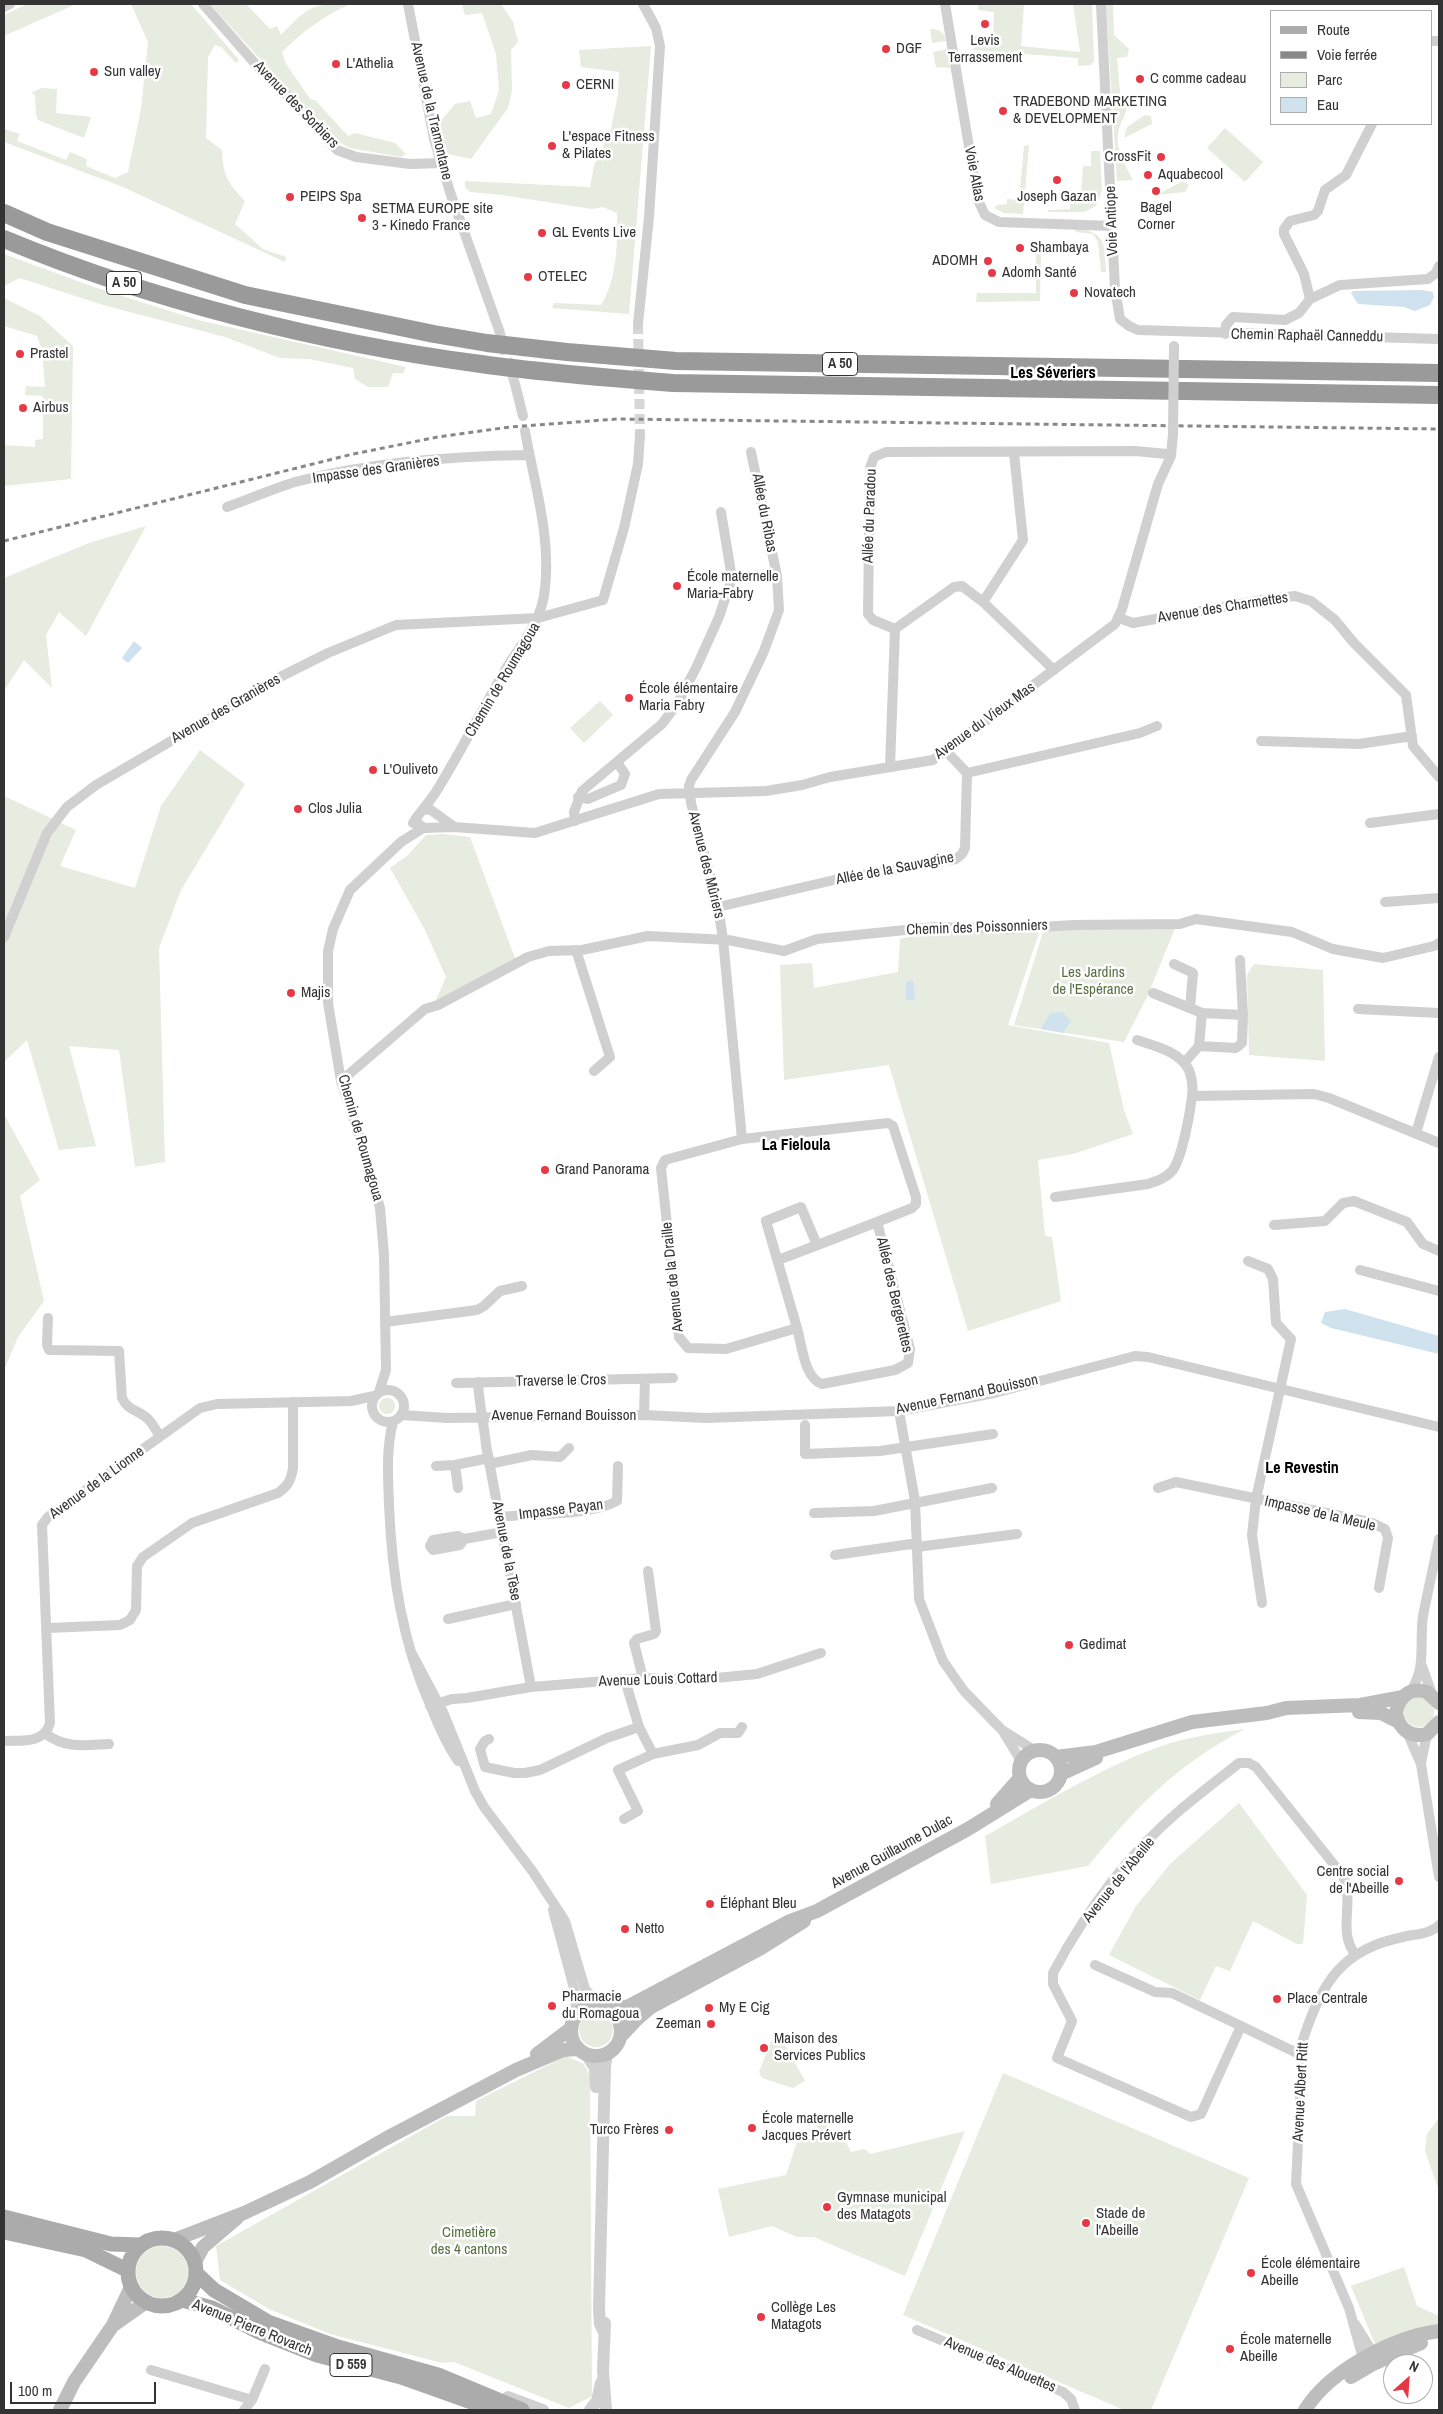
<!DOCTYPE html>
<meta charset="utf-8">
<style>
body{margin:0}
#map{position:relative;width:1443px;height:2414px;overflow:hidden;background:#fff;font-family:"Archivo Narrow",sans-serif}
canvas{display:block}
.frame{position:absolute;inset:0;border:5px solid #333;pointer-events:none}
.legend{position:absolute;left:1270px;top:10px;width:162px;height:115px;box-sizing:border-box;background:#fff;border:1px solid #adadad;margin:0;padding:6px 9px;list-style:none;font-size:15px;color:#333}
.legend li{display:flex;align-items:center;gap:10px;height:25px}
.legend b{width:25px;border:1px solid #adadad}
.north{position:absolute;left:1383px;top:2354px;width:50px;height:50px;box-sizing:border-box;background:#fff;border:1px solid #adadad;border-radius:50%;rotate:26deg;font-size:14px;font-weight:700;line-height:20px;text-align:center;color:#333}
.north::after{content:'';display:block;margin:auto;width:18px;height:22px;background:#e63946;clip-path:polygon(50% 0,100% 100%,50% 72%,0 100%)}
.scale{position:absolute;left:10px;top:2382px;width:146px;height:22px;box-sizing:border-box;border:2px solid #333;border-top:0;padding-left:6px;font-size:15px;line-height:18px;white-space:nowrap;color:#333;-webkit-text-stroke:4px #fff;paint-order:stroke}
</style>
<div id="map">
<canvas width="1443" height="2414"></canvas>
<div class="frame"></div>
<ul class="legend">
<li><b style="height:6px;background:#ababab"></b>Route</li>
<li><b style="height:6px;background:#888"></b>Voie ferrée</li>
<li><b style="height:14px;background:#e6ecdf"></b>Parc</li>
<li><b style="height:14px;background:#cfe2ee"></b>Eau</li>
</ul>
<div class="north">N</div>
<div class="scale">100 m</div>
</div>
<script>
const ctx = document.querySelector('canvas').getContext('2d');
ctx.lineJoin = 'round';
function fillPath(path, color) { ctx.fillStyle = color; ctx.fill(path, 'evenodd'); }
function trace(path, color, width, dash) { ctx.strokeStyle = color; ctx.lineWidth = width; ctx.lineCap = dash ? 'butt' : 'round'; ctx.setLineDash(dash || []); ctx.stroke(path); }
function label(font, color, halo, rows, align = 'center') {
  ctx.font = font + ' "Archivo Narrow",sans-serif'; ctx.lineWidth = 5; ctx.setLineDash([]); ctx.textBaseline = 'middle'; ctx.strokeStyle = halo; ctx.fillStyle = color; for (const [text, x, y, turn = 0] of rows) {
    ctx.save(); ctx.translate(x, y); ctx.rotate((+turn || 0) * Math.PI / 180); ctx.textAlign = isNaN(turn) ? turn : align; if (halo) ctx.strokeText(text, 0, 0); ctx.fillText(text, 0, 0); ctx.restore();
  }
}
const green = new Path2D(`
 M27,4H76L4,36V15Z
 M131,4H191L239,60L236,63L221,47L215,45L208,57L206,138L222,150C223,176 228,183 245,201L235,224L263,249L286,257L285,262L123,187L4,142V129L20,134L17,141L66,160L70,152L87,159L86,166L115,178L128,172L141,109L148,42Z
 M210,4H246L270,29L277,26L281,35C309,6 310,4 350,4C324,16 303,31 282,52L286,64L311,100H315L348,136L355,133L395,143L406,154L401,157L350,148L332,138Z
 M462,4H501L513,22L518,42L511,50L512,91L508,108L471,159L448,154L438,124L455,104L470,101L476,118L491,114L499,90L496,54L482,13L465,15Z
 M978,4H1024L1021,46L1080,52L1073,4H1092L1094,61L1091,65L1078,66V58L973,50L975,36L993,37L994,12L978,10Z
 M1106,4H1113L1114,35L1129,49L1127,57L1117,58L1121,103L1123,107L1127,106C1126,116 1121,121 1119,129C1114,148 1125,164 1133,180L1117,181Z
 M930,29C939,29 944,31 946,41L932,43Z
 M651,46L629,314L552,308L554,303L601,305C617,280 618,242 617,213L603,207L592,209L502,195L470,192L465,187V181L590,187L594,166L611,129L618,94L619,72L581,67L579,50Z
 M947,49L950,68L936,67L933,52Z
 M41,88L57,89L56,113L91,117L84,138L38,120L36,115L35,95L31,93Z
 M1145,115L1151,116L1152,124L1124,138L1127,127Z
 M1225,128L1263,162L1245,182L1207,148Z
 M1029,145L1023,214L1004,213L994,208L997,205L1007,204V199L1019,200L1024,146Z
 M1091,151H1100L1102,190L1096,206L1084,212H1048V210L1070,209V204L1078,202L1081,197L1083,166H1091Z
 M1183,181L1189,185L1185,192L1156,195Z
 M1074,228C1107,232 1104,243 1106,272H1101L1098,242L1093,234L1076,232Z
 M1036,250H1041L1040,301L976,302L977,293H1036Z
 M4,254L94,287L198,320L406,367L403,373H393L388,387H368L355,379L353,368L309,359L280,358L225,337L103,305L20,278L4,286Z
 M4,298L40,316L73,346L71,479L4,486V445L35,447V440L43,439V396L25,395L26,386L45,387L42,350L37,336L4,326Z
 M146,526L86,636L59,612L46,635L52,688L24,660L4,691V578L89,543Z
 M600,701L613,715L584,743L570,728Z
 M200,750L245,784L181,890L159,948L165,1162L135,1167L119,1050L69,1046L96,1146L59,1150L27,1040L4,1062V796L76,830L60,866L135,888L161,806Z
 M444,834L470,837L516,961L435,1002L446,977L424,928L390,868L407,856L426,835Z
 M1176,926L1147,997L1124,1042L1014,1025L1044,929Z
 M933,931L1039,933L1008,1025L1109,1043L1124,1110L1133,1134L1073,1154L1038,1160L1045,1236L1052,1237L1061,1301L968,1331L889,1065L784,1080L780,965L812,963L814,988L898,972L900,939Z
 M1254,964L1323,970L1325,1061L1249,1055L1247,975Z
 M4,1114L40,1180L20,1196L44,1301L18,1337L4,1370Z
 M379 1406a8 8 0 1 1 16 0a8 8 0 1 1-16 0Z
 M1404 1712a15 15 0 1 1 30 0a15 15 0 1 1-30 0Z
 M1245,1729C1176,1765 1137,1806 1088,1866L991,1884L985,1836C1041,1805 1098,1769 1159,1747C1186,1737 1217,1733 1245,1729Z
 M1239,1803L1307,1895L1303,1944H1297L1253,1921L1230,1971L1216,1966L1200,2000L1109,1955L1136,1906L1171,1863Z
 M579 2030a17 17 0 1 1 34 0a17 17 0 1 1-34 0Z
 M776,2029L805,2081L793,2088L762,2078L759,2072Z
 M566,2056L584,2064L590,2076L592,2396L569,2408L454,2362L442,2363L330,2334L269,2309L220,2280L216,2246L447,2116H475L476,2101Z
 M1003,2073L1249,2178L1151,2410H1124L903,2315Z
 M1439,2118V2191L1425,2151L1427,2134Z
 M826,2123L830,2132H841L851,2152L865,2149L870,2154L965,2131L905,2276L814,2237H797L772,2226L729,2237L718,2189L786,2175L800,2133Z
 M136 2272a26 26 0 1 1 52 0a26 26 0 1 1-52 0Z
 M1404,2267L1417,2306L1439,2316V2324L1375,2344L1351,2286Z`);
const water = new Path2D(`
 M1422,290L1433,292L1434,297L1430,305L1415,311L1404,307L1358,304L1351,293L1353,291Z
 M134,641L142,648L128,663L122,658Z
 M910,980L914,983L915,1000H906V983Z
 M1062,1012L1071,1021L1063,1033L1041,1029L1050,1013Z
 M1345,1309L1439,1336V1354L1331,1328L1321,1323L1325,1312Z`);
const minorTunnel = new Path2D(`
 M638,324L640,435
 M499,330L515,384`);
const minor = new Path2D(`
 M203,4L259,68L295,103L337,150L356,157L410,164L441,163
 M408,4L434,139L450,192L499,330
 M945,4L978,200L985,215L999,222L1112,226
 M1101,4L1115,289L1120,319L1129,326L1138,330L1439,339
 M4,7L10,4
 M1432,41H1439
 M1310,299L1340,285L1428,279L1436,273L1439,266
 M638,324L649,217L660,46L656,28L643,4
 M1225,334L1226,325L1233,317L1285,320L1299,313L1310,299L1304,274L1284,234V229L1290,221L1314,215L1318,211L1325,190L1346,175L1372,124
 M515,384L523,416
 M227,507C250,499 272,489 295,482C370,462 452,456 529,455
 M983,602L1023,540L1014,453
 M1119,618L1133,623L1262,600L1295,596L1311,601L1335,620L1354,643L1406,695L1413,746L1439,777
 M895,629L954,587L962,586L983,602L1054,670
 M1261,741L1359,744L1412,736
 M890,767L895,629L873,620L868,614L870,468L874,457L886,452L1135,451L1167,454L1171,456
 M967,773L1140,733L1157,726
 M578,797L588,799L621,785L625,774L617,762
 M424,809L431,810L453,826
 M416,818L418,824L425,828L454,827L535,833L659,794L766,791L802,785L830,777L933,760L1115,624L1122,609L1158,484L1171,456L1173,434
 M575,821L574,812L582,791L662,724L677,704L696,668L719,617L732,578L721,512
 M413,823C421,810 431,801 439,787C462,749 482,710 504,672C521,643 542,623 545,588C551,535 534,483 525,431
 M1370,823L1439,814
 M1385,902L1439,898
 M718,907L834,880L956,859L962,854L965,848L967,773L947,752
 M4,937L47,833L67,807L96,785L282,676L328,653L396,625L538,618L603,600L624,528L638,464L640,435
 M576,950L610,1057L594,1071
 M1174,964L1193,973L1190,1008
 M1153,993L1202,1013L1199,1046L1184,1063
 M1358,1009L1439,1013
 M1202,1013L1243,1015L1240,960
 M1199,1046L1236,1048L1242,1043L1243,1015
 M341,1081L425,1009L438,1005L528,957L549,951L582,950L648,936L728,940L784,951L817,939L935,927L1007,929L1074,925L1180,924L1196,919L1292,932L1333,949L1383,958L1434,946L1439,943
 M1193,1096L1314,1094L1329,1098L1439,1143
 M1416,1133L1439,1057
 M742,1139L723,939L718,907L691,803L689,786L691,780L735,712L764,651L779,610L777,576L751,452
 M1055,1197L1148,1184C1157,1181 1166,1178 1172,1171C1182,1159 1190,1113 1192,1097C1193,1089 1192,1078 1189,1070C1179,1051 1155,1046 1137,1040
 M1274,1225L1325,1221L1343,1203L1354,1201L1407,1222L1423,1244L1439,1251
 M778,1260C823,1243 868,1226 912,1208L916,1204V1197L893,1126L888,1123L742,1139L665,1160L661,1168L679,1337L688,1348L726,1349L797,1328L766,1221L801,1207L817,1245
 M1248,1261L1268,1269L1273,1279L1276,1323L1291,1339L1256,1499L1252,1535L1262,1603
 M1360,1270L1439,1291
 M48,1318L47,1345L49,1350L119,1351L122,1398C128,1411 139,1410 148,1419C153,1424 156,1431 160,1436
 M385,1322L477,1310L484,1306L500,1291L522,1286
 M797,1328C802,1345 804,1378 822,1384L895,1370L908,1363L910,1349L877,1222
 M478,1382C479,1404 484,1424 486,1445L531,1687
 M456,1383L673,1378
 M372 1406a16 16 0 1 1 32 0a16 16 0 1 1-32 0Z
 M379,1392L386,1370L384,1255L380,1208L363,1147L341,1081L328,1003V951L333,929L350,890L401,842L423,828
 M899,1411L915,1501L919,1599L943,1661L964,1691L1002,1730L1034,1750
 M402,1415L447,1418L644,1415L706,1418L899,1411L994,1393L1135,1356L1148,1357L1439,1427
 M644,1415L645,1379
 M393,1422C386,1449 388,1476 389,1505C392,1576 402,1642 431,1707C438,1725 447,1745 458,1761
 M805,1425V1454L880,1451L993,1434
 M489,1464L532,1455L560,1457L569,1448
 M455,1465L458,1488
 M436,1466L455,1465L489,1458
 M1158,1488L1176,1482L1370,1522L1385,1529L1388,1538L1379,1588
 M814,1513L874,1511L992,1488
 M500,1517C532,1513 590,1516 617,1501L618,1466
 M464,1539L460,1545L433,1550L430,1546L433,1540L458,1536L464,1539L503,1532
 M835,1555L911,1544L917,1547L1017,1534
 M448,1619L516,1604
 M48,1628L120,1625L130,1620L136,1610L137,1566L143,1557L192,1523L278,1493C288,1486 291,1480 293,1468V1402
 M410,1650L443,1712L475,1791L484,1807L533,1872L565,1921L585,1989L600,2006
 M1422,1666L1432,1694
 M643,1678L634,1643L637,1639L654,1634L656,1631L648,1571
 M625,1680L639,1727L653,1754L698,1745L720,1733H738L742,1727
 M1411,1691C1427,1665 1419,1644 1423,1616C1428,1590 1434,1565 1439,1539
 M430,1706L452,1699L467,1698L531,1687L643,1678L696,1680L757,1674L821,1653
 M1407,1732L1421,1764L1439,1877
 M1004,1733L1021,1761
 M46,1734C66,1749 85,1745 109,1744
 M489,1739L485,1741L480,1749L485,1767L514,1773H525L540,1770L607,1738L639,1727
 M4,1741C22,1740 44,1744 50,1723L42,1525L48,1517L200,1408L217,1404L351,1401L374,1396
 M1421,1763L1427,1734
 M624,1819L638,1811L618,1770L653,1754
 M553,1910L575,1992L576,2015
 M1095,1965L1155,1992L1172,1993L1241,2026
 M1301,2055L1241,2026L1201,2114L1191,2117L1057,2058L1072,2021L1053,1984V1973C1085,1913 1127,1855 1179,1811C1199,1794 1219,1779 1239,1763H1249L1256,1767L1343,1876C1355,1903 1337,1930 1355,1954
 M1355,2324L1373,2353V2364L1362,2355L1349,2308L1296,2184L1303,2040C1321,1983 1342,1949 1403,1937C1415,1934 1431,1934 1439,1925
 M917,2330L1063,2392L1071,2399L1075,2410
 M151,2370L252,2400
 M244,2410L252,2400L265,2369`);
const tertiary = new Path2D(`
 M586,2054L595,2068L596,2087
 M605,2323L603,2371L606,2410
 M603,2330L600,2324L599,2308L605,2066L607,2054
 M508,2397L543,2410
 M590,2410L597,2401L601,2383`);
const secondary = new Path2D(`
 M1439,1703L1427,1692C1410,1687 1399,1696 1396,1713C1399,1729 1410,1738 1427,1734L1439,1722
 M1359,1712L1381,1713L1397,1721
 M1019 1771a21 21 0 1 1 42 0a21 21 0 1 1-42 0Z
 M1056,1757L1096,1752L1192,1722L1267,1713L1286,1708L1360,1705L1403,1697
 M1061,1774L1096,1758
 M997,1804L1020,1778
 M571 2031a25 25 0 1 1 50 0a25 25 0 1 1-50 0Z
 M609,2010L629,2006L790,1921L817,1911L968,1829L1031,1790
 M620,2037L637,2019L651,2007L761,1948L804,1921
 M537,2054L570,2029
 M174,2240L244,2213L310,2182L385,2139L516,2070L563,2050L578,2049
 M195,2262L203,2247L237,2218
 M115,2324L146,2302
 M1351,2377L1373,2364L1421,2343
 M60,2410L74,2382L113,2325L131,2287
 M1305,2410C1330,2370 1393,2337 1439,2331`);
const primary = new Path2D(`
 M4,2217L111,2244L140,2245
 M4,2232L86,2250L127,2270
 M128 2272a34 34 0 1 1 68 0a34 34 0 1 1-68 0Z
 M196,2273L214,2290L268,2322L338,2347L438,2375L522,2410
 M182,2300L212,2308L259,2332L317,2355L401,2377L494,2410`);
const motorway = new Path2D(`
 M4,213L47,232L245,295L434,334L487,343L567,352L676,361L1439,373
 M4,239C153,301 321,343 481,364C545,373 609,378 673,383L1439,395`);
const rail = new Path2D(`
 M4,541L353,454L438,437L510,427L617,419L1439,429`);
const minorBridge = new Path2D(`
 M1173,434L1174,346`);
const markers = [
 [985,24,5,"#e63946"],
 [886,49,5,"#e63946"],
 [336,64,5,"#e63946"],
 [94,72,5,"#e63946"],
 [1140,79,5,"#e63946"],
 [566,85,5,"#e63946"],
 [1003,111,5,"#e63946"],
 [552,146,5,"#e63946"],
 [1161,157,5,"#e63946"],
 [1148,175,5,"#e63946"],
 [1057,180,5,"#e63946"],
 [1156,191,5,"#e63946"],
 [290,197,5,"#e63946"],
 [362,218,5,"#e63946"],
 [542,233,5,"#e63946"],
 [1020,248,5,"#e63946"],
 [988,261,5,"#e63946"],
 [992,273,5,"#e63946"],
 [528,277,5,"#e63946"],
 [1074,293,5,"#e63946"],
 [20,354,5,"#e63946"],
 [23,408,5,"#e63946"],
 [677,586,5,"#e63946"],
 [629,698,5,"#e63946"],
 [373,770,5,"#e63946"],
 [298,809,5,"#e63946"],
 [291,993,5,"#e63946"],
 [545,1170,5,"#e63946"],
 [1069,1645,5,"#e63946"],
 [1399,1881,5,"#e63946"],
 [710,1904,5,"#e63946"],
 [625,1929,5,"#e63946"],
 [1277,1999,5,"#e63946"],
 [552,2006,5,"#e63946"],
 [709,2008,5,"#e63946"],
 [711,2024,5,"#e63946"],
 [764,2048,5,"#e63946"],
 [752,2128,5,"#e63946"],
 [669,2130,5,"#e63946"],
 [827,2207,5,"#e63946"],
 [1086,2223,5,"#e63946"],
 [1251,2273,5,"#e63946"],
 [761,2317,5,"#e63946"],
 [1230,2349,5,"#e63946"]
];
const shields = [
 [124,283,35],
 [840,364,35],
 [351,2365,42]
];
const shieldNames = [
 ["A 50",124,283],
 ["A 50",840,364],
 ["D 559",351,2365]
];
const poiNames = [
 ["Levis",985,41,"center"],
 ["Terrassement",985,58,"center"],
 ["DGF",896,49],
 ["L'Athelia",346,64],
 ["Sun valley",104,72],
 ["C comme cadeau",1150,79],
 ["CERNI",576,85],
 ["TRADEBOND MARKETING",1013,102],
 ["& DEVELOPMENT",1013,119],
 ["L'espace Fitness",562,137],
 ["& Pilates",562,154],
 ["CrossFit",1151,157,"right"],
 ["Aquabecool",1158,175],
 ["PEIPS Spa",300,197],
 ["Joseph Gazan",1057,197,"center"],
 ["Bagel",1156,208,"center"],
 ["Corner",1156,225,"center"],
 ["SETMA EUROPE site",372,209],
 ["3 - Kinedo France",372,226],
 ["GL Events Live",552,233],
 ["Shambaya",1030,248],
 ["ADOMH",978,261,"right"],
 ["Adomh Santé",1002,273],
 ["OTELEC",538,277],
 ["Novatech",1084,293],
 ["Prastel",30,354],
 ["Airbus",33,408],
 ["École maternelle",687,577],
 ["Maria-Fabry",687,594],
 ["École élémentaire",639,689],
 ["Maria Fabry",639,706],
 ["L'Ouliveto",383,770],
 ["Clos Julia",308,809],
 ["Majis",301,993],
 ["Grand Panorama",555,1170],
 ["Gedimat",1079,1645],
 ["Centre social",1389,1872,"right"],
 ["de l'Abeille",1389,1889,"right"],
 ["Éléphant Bleu",720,1904],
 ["Netto",635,1929],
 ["Pharmacie",562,1997],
 ["du Romagoua",562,2014],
 ["Place Centrale",1287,1999],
 ["My E Cig",719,2008],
 ["Zeeman",701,2024,"right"],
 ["Maison des",774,2039],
 ["Services Publics",774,2056],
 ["École maternelle",762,2119],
 ["Jacques Prévert",762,2136],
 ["Turco Frères",659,2130,"right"],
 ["Gymnase municipal",837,2198],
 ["des Matagots",837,2215],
 ["Stade de",1096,2214],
 ["l'Abeille",1096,2231],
 ["École élémentaire",1261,2264],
 ["Abeille",1261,2281],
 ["Collège Les",771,2308],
 ["Matagots",771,2325],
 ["École maternelle",1240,2340],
 ["Abeille",1240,2357]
];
const streetNames = [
 ["Avenue des Sorbiers",296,105,46],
 ["Avenue de la Tramontane",431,111,77],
 ["Voie Atlas",974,174,79],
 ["Voie Antiope",1112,221,-92],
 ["Chemin Raphaël Canneddu",1307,336,1],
 ["Impasse des Granières",376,470,-8],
 ["Allée du Ribas",764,513,79],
 ["Allée du Paradou",870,516,-88],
 ["Avenue des Charmettes",1223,608,-9],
 ["Chemin de Roumagoua",503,680,-59],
 ["Avenue des Granières",226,709,-30],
 ["Avenue du Vieux Mas",985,721,-36],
 ["Avenue des Mûriers",706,865,76],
 ["Allée de la Sauvagine",895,869,-11],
 ["Chemin des Poissonniers",977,928,-2],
 ["Chemin de Roumagoua",360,1138,74],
 ["Avenue de la Draille",673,1277,-96],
 ["Allée des Bergerettes",894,1295,77],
 ["Traverse le Cros",561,1381,-1],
 ["Avenue Fernand Bouisson",967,1395,-12],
 ["Avenue Fernand Bouisson",564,1416],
 ["Avenue de la Lionne",97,1483,-36],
 ["Impasse Payan",561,1510,-7],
 ["Impasse de la Meule",1320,1514,13],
 ["Avenue de la Tèse",506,1551,79],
 ["Avenue Louis Cottard",658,1680,-2],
 ["Avenue Guillaume Dulac",892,1852,-29],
 ["Avenue de l'Abeille",1119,1880,-51],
 ["Avenue Albert Ritt",1301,2092,-87],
 ["Avenue Pierre Rovarch",252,2328,22],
 ["Avenue des Alouettes",1000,2365,23]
];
const parkNames = [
 ["Les Jardins",1093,973],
 ["de l'Espérance",1093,990],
 ["Cimetière",469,2233],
 ["des 4 cantons",469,2250]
];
const neighbourhoodNames = [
 ["Les Séveriers",1053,374],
 ["La Fieloula",796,1146],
 ["Le Revestin",1302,1469]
];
fillPath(green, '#e6ecdf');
fillPath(water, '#cfe2ee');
trace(minorTunnel, '#d6d6d6', 10, [10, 5]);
trace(minor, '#d0d0d0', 10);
trace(tertiary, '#d0d0d0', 12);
trace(secondary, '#bdbdbd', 14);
trace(primary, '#ababab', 15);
trace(motorway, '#9a9a9a', 18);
trace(rail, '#888', 3, [5, 4]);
trace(minorBridge, '#d0d0d0', 10);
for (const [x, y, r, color] of markers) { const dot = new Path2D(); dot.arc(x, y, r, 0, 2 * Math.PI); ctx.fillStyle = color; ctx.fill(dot); trace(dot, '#fff', 2); }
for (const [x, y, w] of shields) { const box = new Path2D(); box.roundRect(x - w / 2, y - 11.5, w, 23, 4); ctx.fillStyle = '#fff'; ctx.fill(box); trace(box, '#333', 1); }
label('bold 14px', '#333', null, shieldNames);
label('15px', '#333', '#fff', poiNames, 'left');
label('15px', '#333', '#fff', streetNames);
label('15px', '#56703f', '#fff', parkNames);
label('bold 16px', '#000', '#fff', neighbourhoodNames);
</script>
